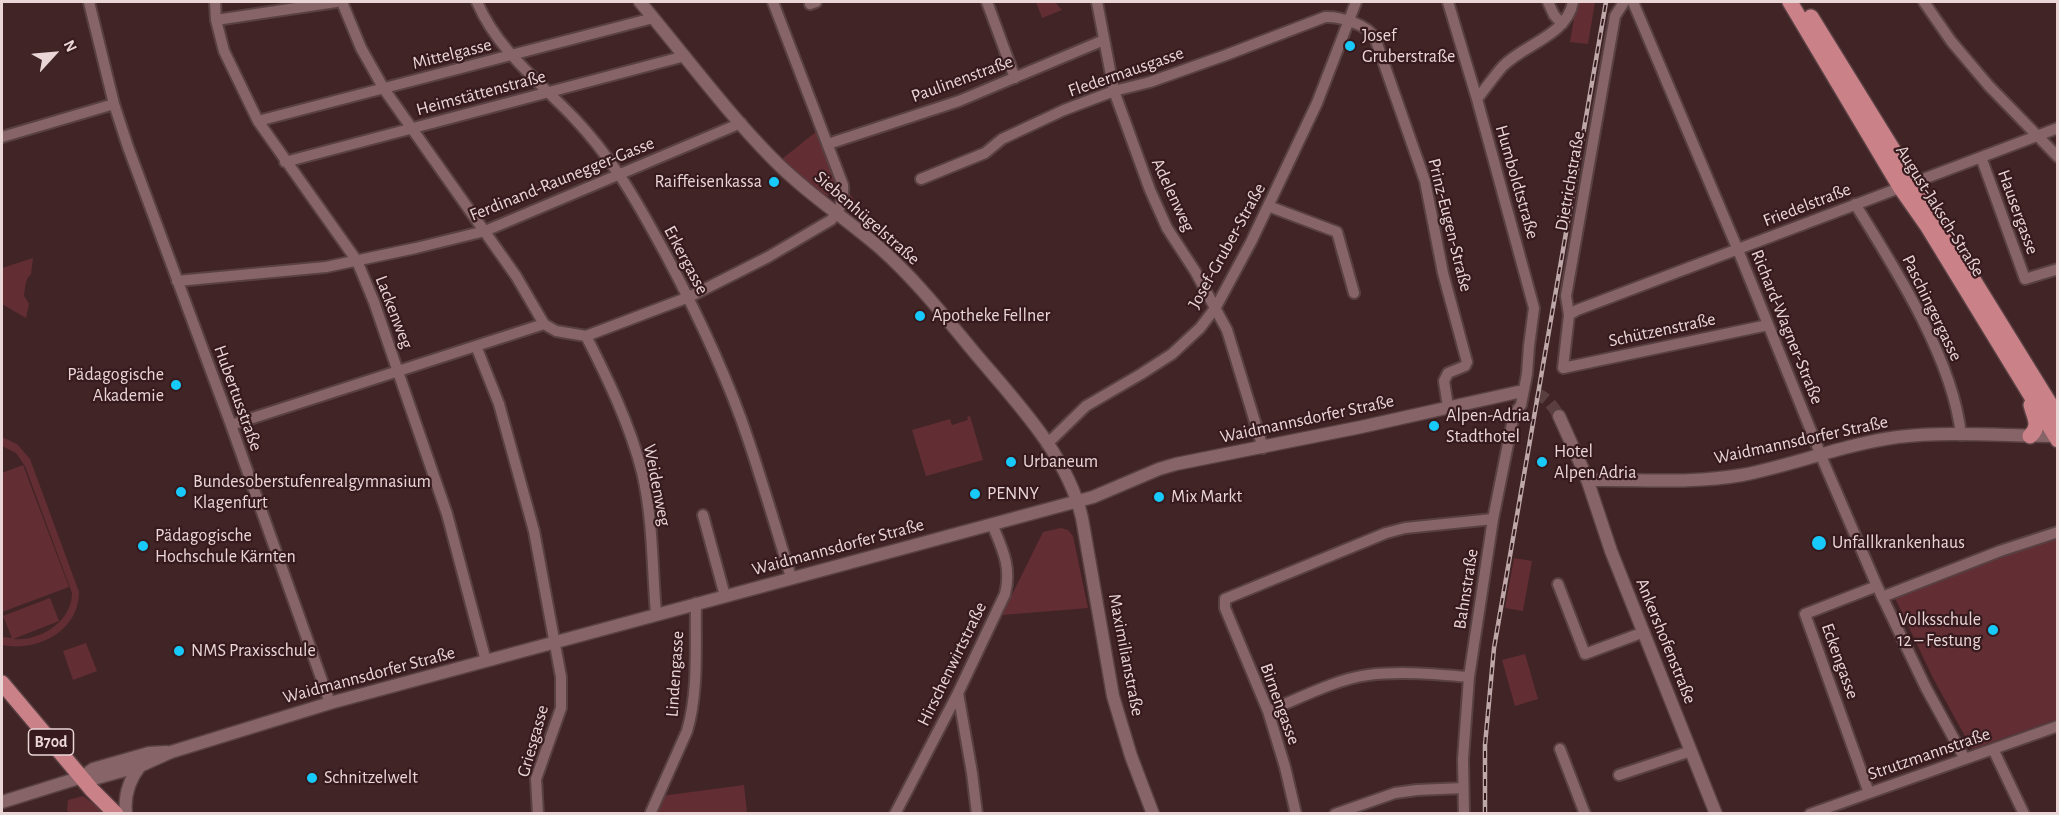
<!DOCTYPE html>
<meta charset="utf-8">
<style>
body{margin:0}
#map{position:relative;width:2059px;height:815px;overflow:hidden;background:#412426;font-family:"Alegreya Sans",sans-serif}
canvas{display:block}
.frame{position:absolute;inset:0;border:3px solid #ead6d7;pointer-events:none}
.north{position:absolute;left:24px;top:24px;width:60px;height:60px;-webkit-text-stroke:4px #361a1d;paint-order:stroke;rotate:64deg;font-size:16px;font-weight:700;line-height:24px;text-align:center;color:#ead6d7}
.north::after{content:'';display:block;margin:auto;width:21px;height:27px;background:#ead6d7;clip-path:polygon(50% 0,100% 100%,50% 72%,0 100%)}
</style>
<div id="map">
<canvas width="2059" height="815"></canvas>
<div class="frame"></div>
<div class="north">N</div>
</div>
<script>
const ctx = document.querySelector('canvas').getContext('2d');
ctx.lineJoin = 'round';
function fillPath(path, color) { ctx.fillStyle = color; ctx.fill(path, 'evenodd'); }
function trace(path, color, width, dash) { ctx.strokeStyle = color; ctx.lineWidth = width; ctx.lineCap = dash ? 'butt' : 'round'; ctx.setLineDash(dash || []); ctx.stroke(path); }
function label(font, color, halo, rows, align = 'center') {
  ctx.font = font + ' "Alegreya Sans",sans-serif'; ctx.lineWidth = 4.5; ctx.setLineDash([]); ctx.textBaseline = 'middle'; ctx.strokeStyle = halo; ctx.fillStyle = color; for (const [text, x, y, turn = 0] of rows) {
    ctx.save(); ctx.translate(x, y); ctx.rotate((+turn || 0) * Math.PI / 180); ctx.textAlign = isNaN(turn) ? turn : align; if (halo) ctx.strokeText(text, 0, 0); ctx.fillText(text, 0, 0); ctx.restore();
  }
}
const green = new Path2D(`
 M1036,2H1055L1062,10L1042,18Z
 M1577,2H1595L1588,44L1570,42Z
 M817,131L837,183L838,192L833,197C817,196 794,170 782,159Z
 M851,195L861,211L852,215L848,208V197Z
 M865,216L871,226L878,222L900,252L898,256L857,220Z
 M33,258L31,274L27,279L25,287L24,296L29,304L26,318L2,304V268Z
 M970,416L983,460L926,476L912,430L950,419L952,425L968,420L967,417Z
 M2,437L17,444L30,459L79,592C79,632 36,652 2,645V637L12,638L3,616L50,598L59,621L13,639C39,642 72,622 72,593L25,466L16,453L2,446Z
 M23,465L69,587L2,612V473Z
 M1061,528L1068,530L1073,536L1088,608L1002,615L1043,532Z
 M2057,538V719L1972,749L1933,678L1895,598L2004,554Z
 M1514,558L1532,561L1523,611L1505,608Z
 M86,643L97,671L73,680L63,651Z
 M1525,654L1538,699L1515,706L1502,660Z
 M744,785L747,813L653,814L661,796Z
 M83,796L106,813H72L67,811L68,800Z`);
const tertiaryTunnel = new Path2D(`
 M1518,392C1538,389 1549,399 1559,416`);
const minor = new Path2D(`
 M89,2L114,104L128,147L231,425L330,703
 M215,2L216,20L224,51L258,121L357,261L374,302L447,514L486,661
 M342,2L361,48L384,89L516,276L544,324
 M477,2C498,51 540,82 575,119C591,136 605,154 618,173C636,199 651,228 666,255C698,315 728,378 749,442C764,487 777,532 791,577
 M987,2L1015,78
 M1097,2L1114,91L1150,190L1167,228L1195,271L1227,330L1263,448
 M1448,2L1477,99L1534,308L1529,346L1527,374L1521,405L1514,414L1493,519L1469,677L1463,759L1464,814
 M1548,2L1554,15L1562,24
 M1624,2L1615,16L1566,296L1569,315L1563,368L1768,325
 M1633,2L1738,250L1824,463L1877,586L1926,688L1965,759
 M1924,2L1951,41L1989,86L2058,157
 M810,4L816,2
 M216,20L336,2
 M1477,99C1486,88 1494,76 1503,66C1525,44 1567,35 1573,2
 M258,121L653,18
 M2,137L114,104
 M828,144L959,101L1104,40
 M1981,157L2025,279L2058,269
 M285,162L685,56
 M921,179L985,153L1002,139L1064,110L1114,91L1150,82L1226,55L1325,17C1340,16 1368,25 1375,38L1425,181L1443,273L1467,362L1465,366L1448,373L1444,381L1448,407
 M1855,204C1895,268 1953,359 1961,435
 M1268,206L1337,232L1354,293
 M177,281L326,267L416,248L485,231L741,123
 M1569,315L1577,310L2058,128
 M586,336C608,379 630,425 642,472C653,518 652,567 656,614
 M476,346L499,404L534,531L561,677V708L536,779L538,814
 M231,425L544,324L556,331L586,336L689,297L768,257L831,220C841,210 844,198 843,185L773,2
 M1047,444L1086,406L1141,374L1172,354L1200,328L1216,307L1251,242L1317,103L1356,2
 M703,515L725,596
 M1558,584L1585,654L1644,632
 M1882,597L2000,551L2058,532
 M958,693L972,773L977,814
 M1268,711C1298,699 1336,679 1368,675C1401,671 1435,674 1469,677
 M1560,749L1585,814
 M1993,749L2024,814
 M1619,775L1691,751
 M1869,793L1805,614L1877,586
 M651,812L687,731C699,690 695,646 696,603
 M895,814L958,693L1005,594C1012,567 1002,548 992,524
 M1296,814L1285,767L1268,711L1225,608V599L1386,533L1405,528L1493,519
 M1335,814L1395,793L1417,790L1463,788
 M1810,814L2058,726`);
const tertiary = new Path2D(`
 M640,2C683,53 724,109 772,158C805,192 844,217 880,248C915,279 945,317 974,352C1016,402 1067,454 1082,518L1113,696L1131,756L1153,814
 M1559,416L1586,476L1611,551L1716,814
 M1587,480C1639,479 1690,484 1742,475C1794,465 1845,444 1898,437C1950,431 2004,436 2058,436
 M82,777L93,769L149,753L167,752
 M2,802L82,777L97,778L140,766L171,752L330,703L1093,497L1159,469L1176,464L1361,427L1518,392
 M126,814C124,796 129,780 140,766`);
const primary = new Path2D(`
 M1790,2L1900,187L1928,227L2058,440
 M1811,17L2058,417
 M2030,436C2041,426 2034,417 2031,405
 M2,683L92,790L116,814`);
const rail = new Path2D(`
 M1485,814V745L1494,648L1606,2`);
const markers = [
 [1350,46,6,"#18cafc"],
 [774,182,6,"#18cafc"],
 [920,316,6,"#18cafc"],
 [176,385,6,"#18cafc"],
 [1434,426,6,"#18cafc"],
 [1011,462,6,"#18cafc"],
 [1542,462,6,"#18cafc"],
 [181,492,6,"#18cafc"],
 [975,494,6,"#18cafc"],
 [1159,497,6,"#18cafc"],
 [1819,543,8,"#18cafc"],
 [143,546,6,"#18cafc"],
 [1993,630,6,"#18cafc"],
 [179,651,6,"#18cafc"],
 [312,778,6,"#18cafc"]
];
const shields = [
 [51,742,45]
];
const shieldNames = [
 ["B70d",51,742]
];
const poiNames = [
 ["Josef",1362,36],
 ["Gruberstraße",1362,57],
 ["Raiffeisenkassa",762,182,"right"],
 ["Apotheke Fellner",932,316],
 ["Pädagogische",164,375,"right"],
 ["Akademie",164,396,"right"],
 ["Alpen-Adria",1446,416],
 ["Stadthotel",1446,437],
 ["Hotel",1554,452],
 ["Alpen Adria",1554,473],
 ["Urbaneum",1023,462],
 ["Bundesoberstufenrealgymnasium",193,482],
 ["Klagenfurt",193,503],
 ["PENNY",987,494],
 ["Mix Markt",1171,497],
 ["Pädagogische",155,536],
 ["Hochschule Kärnten",155,557],
 ["Unfallkrankenhaus",1832,543],
 ["Volksschule",1981,620,"right"],
 ["12 – Festung",1981,641,"right"],
 ["NMS Praxisschule",191,651],
 ["Schnitzelwelt",324,778]
];
const streetNames = [
 ["Mittelgasse",452,54,-14],
 ["Fledermausgasse",1126,72,-19],
 ["Paulinenstraße",962,79,-20],
 ["Heimstättenstraße",481,93,-15],
 ["Ferdinand-Raunegger-Gasse",562,179,-22],
 ["Dietrichstraße",1570,181,-80],
 ["Humboldtstraße",1517,182,74],
 ["Adelenweg",1173,195,65],
 ["Friedelstraße",1807,205,-21],
 ["August-Jaksch-Straße",1940,211,58],
 ["Hausergasse",2018,212,70],
 ["Siebenhügelstraße",867,218,41],
 ["Prinz-Eugen-Straße",1450,225,76],
 ["Josef-Gruber-Straße",1227,246,-61],
 ["Erkergasse",686,260,62],
 ["Paschingergasse",1932,308,64],
 ["Lackenweg",394,312,69],
 ["Richard-Wagner-Straße",1787,327,68],
 ["Schützenstraße",1662,330,-12],
 ["Hubertusstraße",238,398,70],
 ["Waidmannsdorfer Straße",1307,419,-12],
 ["Waidmannsdorfer Straße",1801,440,-12],
 ["Weidenweg",657,485,79],
 ["Waidmannsdorfer Straße",838,547,-15],
 ["Bahnstraße",1466,589,-81],
 ["Ankershofenstraße",1666,641,68],
 ["Maximilianstraße",1126,655,79],
 ["Eckengasse",1840,661,70],
 ["Hirschenwirtstraße",952,664,-64],
 ["Lindengasse",675,674,-86],
 ["Waidmannsdorfer Straße",369,675,-15],
 ["Birnengasse",1280,704,70],
 ["Griesgasse",533,741,-74],
 ["Strutzmannstraße",1929,754,-19]
];
fillPath(green, '#622e34');
trace(tertiaryTunnel, '#5a3f41', 12, [12, 6]);
trace(minor, '#594143', 14);
trace(tertiary, '#594143', 15);
trace(primary, '#594143', 18);
trace(minor, '#876467', 10);
trace(tertiary, '#876467', 12);
trace(primary, '#cb8188', 15);
trace(rail, '#bda7a8', 4.5);
trace(rail, '#361a1d', 2, [7]);
for (const [x, y, r, color] of markers) { const dot = new Path2D(); dot.arc(x, y, r, 0, 2 * Math.PI); ctx.fillStyle = color; ctx.fill(dot); trace(dot, '#361a1d', 2); }
for (const [x, y, w] of shields) { const box = new Path2D(); box.roundRect(x - w / 2, y - 13, w, 26, 4.5); ctx.fillStyle = '#361a1d'; ctx.fill(box); trace(box, '#ead6d7', 1.5); }
label('bold 16px', '#ead6d7', null, shieldNames);
label('18px', '#ead6d7', '#361a1d', poiNames, 'left');
label('18px', '#ead6d7', '#361a1d', streetNames);
</script>
